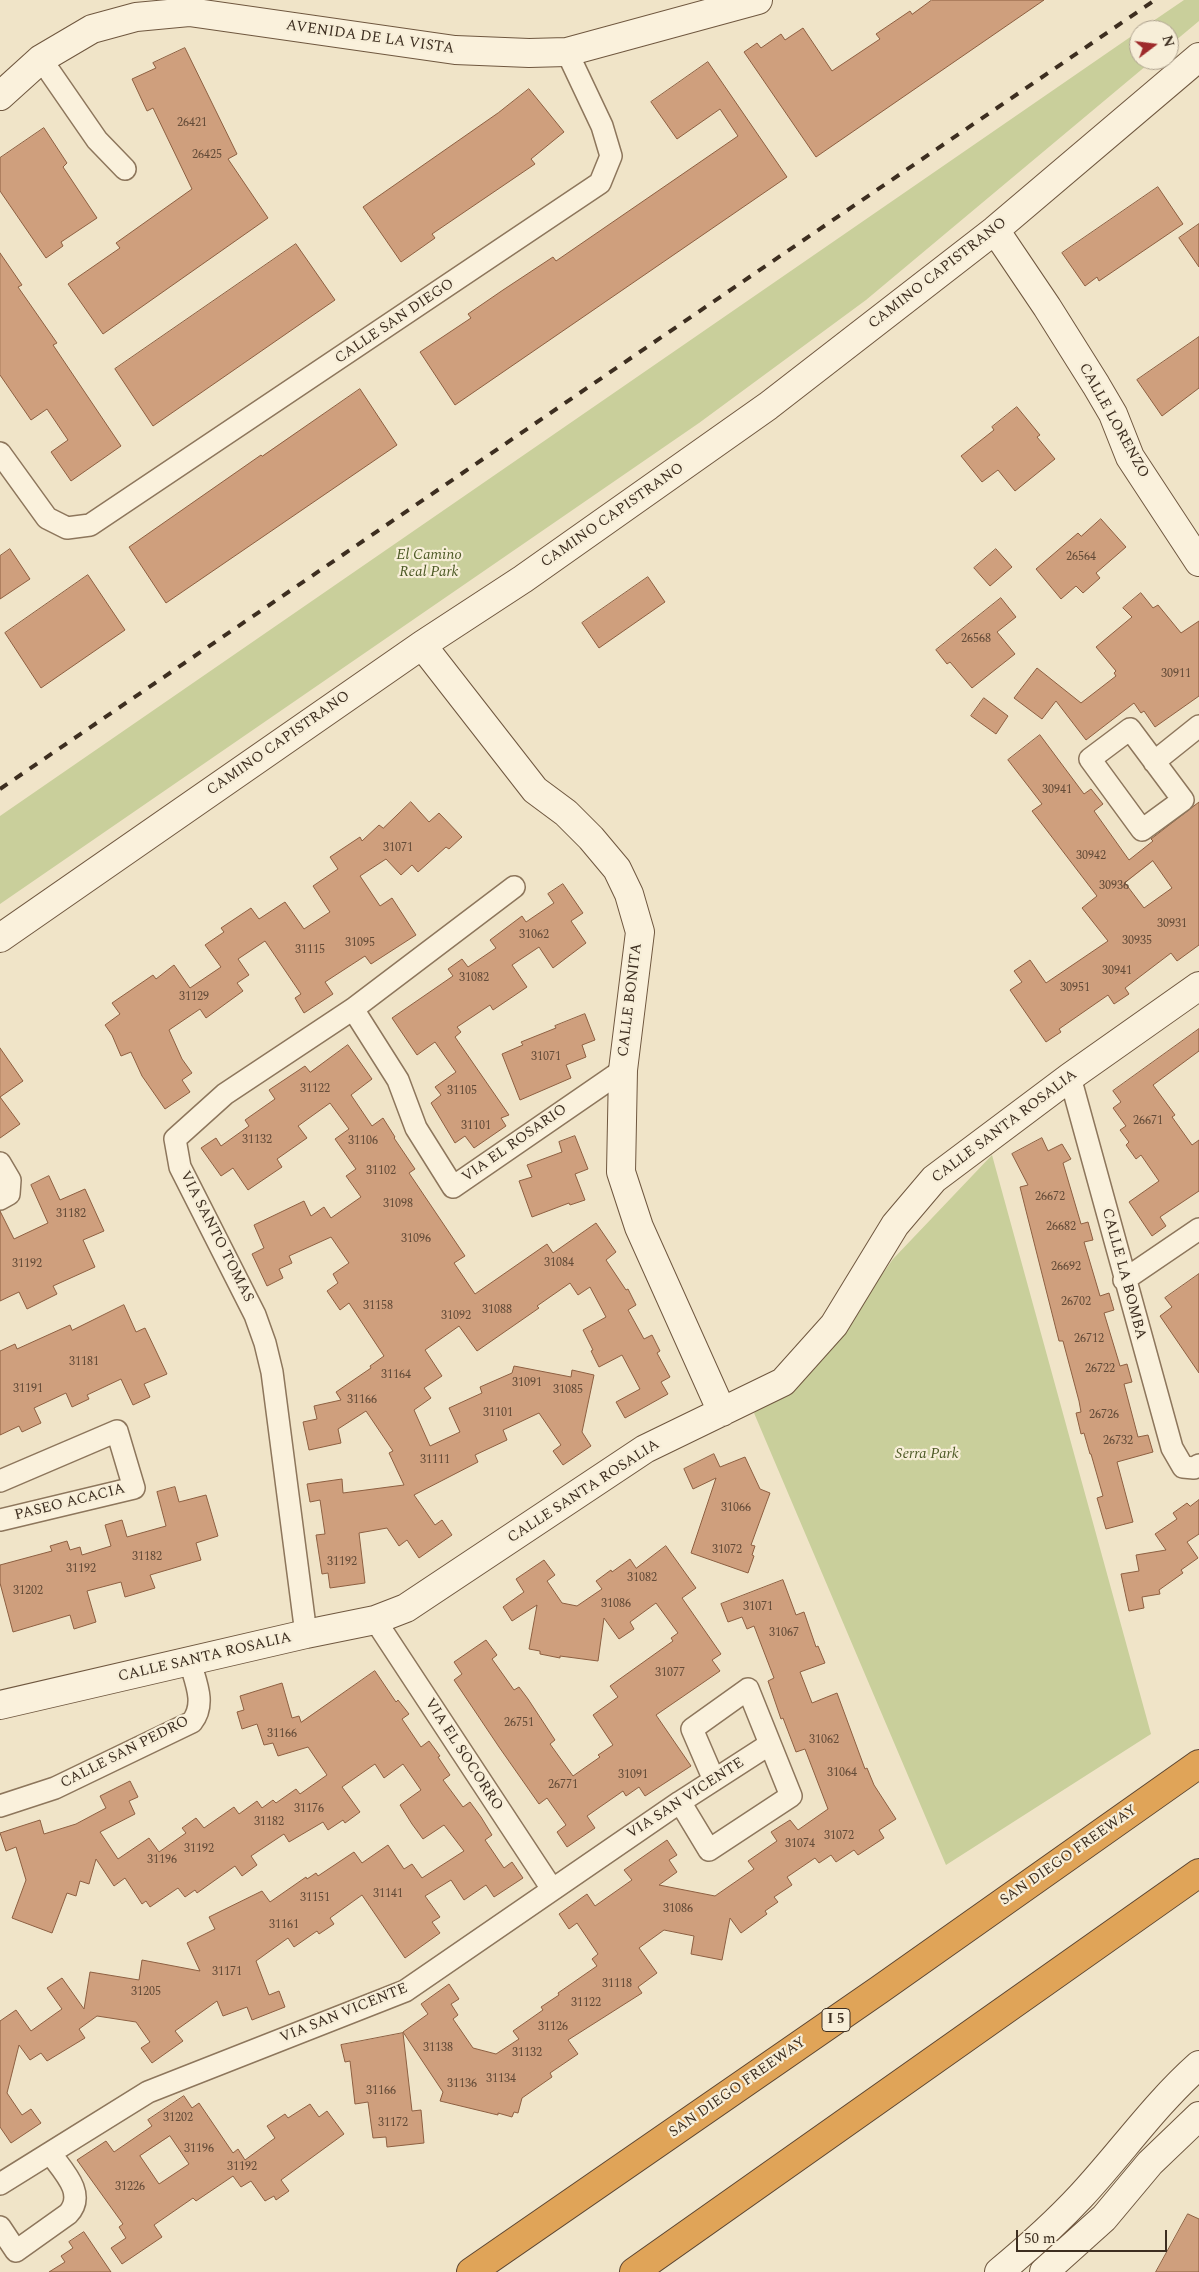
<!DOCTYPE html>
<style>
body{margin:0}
#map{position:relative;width:1199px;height:2272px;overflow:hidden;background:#f0e4c8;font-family:Spectral,serif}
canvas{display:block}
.north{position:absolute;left:1129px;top:20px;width:50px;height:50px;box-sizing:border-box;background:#f7eed8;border:1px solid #ada18e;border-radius:50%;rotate:75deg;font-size:14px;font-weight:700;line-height:20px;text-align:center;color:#3d2e20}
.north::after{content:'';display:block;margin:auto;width:18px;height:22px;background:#9e2a2b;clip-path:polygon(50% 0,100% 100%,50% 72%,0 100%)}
.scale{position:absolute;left:1016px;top:2230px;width:151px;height:22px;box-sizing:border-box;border:2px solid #3d2e20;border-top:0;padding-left:6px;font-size:15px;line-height:18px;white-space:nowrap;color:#3d2e20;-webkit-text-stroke:4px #f7eed8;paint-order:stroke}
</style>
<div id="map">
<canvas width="1199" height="2272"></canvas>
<div class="north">N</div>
<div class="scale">50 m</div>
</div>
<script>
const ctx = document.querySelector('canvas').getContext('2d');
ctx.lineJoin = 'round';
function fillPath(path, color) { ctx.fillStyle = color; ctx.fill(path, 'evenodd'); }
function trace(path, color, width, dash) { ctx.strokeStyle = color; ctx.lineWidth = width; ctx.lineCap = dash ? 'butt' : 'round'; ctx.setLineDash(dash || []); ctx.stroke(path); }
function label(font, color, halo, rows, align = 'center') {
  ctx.font = font + ' Spectral,serif'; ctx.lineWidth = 4.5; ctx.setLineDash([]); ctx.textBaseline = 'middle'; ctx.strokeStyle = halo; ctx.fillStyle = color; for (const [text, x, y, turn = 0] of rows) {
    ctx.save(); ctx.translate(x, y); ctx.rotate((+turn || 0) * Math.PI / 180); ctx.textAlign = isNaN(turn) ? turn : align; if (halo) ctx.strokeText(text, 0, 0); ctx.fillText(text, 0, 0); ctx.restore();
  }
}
const green = new Path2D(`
 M1184,0H1199V21L1169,46V30H1140Z
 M1139,31V60H1153L866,300L699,423L0,904V816Z
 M992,1155L1151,1734L946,1865L754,1413L819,1363L893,1259Z`);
const building = new Path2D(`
 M932,0H1044L816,157L744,52L757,43L761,48L781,34L785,40L803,28L832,71L880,39L876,34L910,11L912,14Z
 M185,48L237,154L228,159L268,218L103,334L68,284L120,248L116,243L192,189L153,108L147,111L132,79L156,68L153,63Z
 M708,62L787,177L455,405L420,352L471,318L468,314L503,290L553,257L556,261L738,136L720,109L677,139L651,102Z
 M529,89L564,132L531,159L535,164L432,234L435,238L401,262L363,207L498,113Z
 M44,128L67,163L63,167L97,218L61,242L63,246L46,258L0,191V158Z
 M1158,187L1183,224L1099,281L1097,277L1085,286L1062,253Z
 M1199,224V267L1179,238Z
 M296,244L335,300L153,426L115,369Z
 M0,253L22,285L18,287L57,343L53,345L121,446L71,481L51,452L68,440L47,409L31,420L0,375Z
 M1199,337V388L1162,416L1137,380Z
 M360,389L397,445L166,603L129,547L261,455L262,456Z
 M1017,407L1040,435L1037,437L1055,459L1015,491L998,470L982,482L961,456L994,430L992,427Z
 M1101,519L1126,547L1096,573L1100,578L1083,593L1076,586L1061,599L1036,569L1078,533L1081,536Z
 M10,549L30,579L0,599V556Z
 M996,549L1012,567L990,586L974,568Z
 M88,575L125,630L41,688L5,633Z
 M648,577L665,602L599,648L582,623Z
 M1141,593L1153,608L1158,605L1181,633L1199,621V696L1155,727L1144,711L1141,713L1134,703L1086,740L1056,701L1042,719L1014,698L1037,668L1081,703L1116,676L1114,673L1116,671L1096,647L1132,617L1123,608Z
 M1001,598L1016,617L997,632L1015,654L972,688L950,662L947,664L936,650Z
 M984,698L1008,716L996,734L971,716Z
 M1040,735L1084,794L1091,789L1103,804L1094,811L1129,860L1153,841L1151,839L1199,802V945L1177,961L1171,953L1125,988L1129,994L1114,1004L1108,995L1059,1029L1061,1032L1046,1042L1010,990L1022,982L1014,971L1030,960L1046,983L1108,941L1082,908L1097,896L1032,811L1042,804L1008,760ZM1153,861L1172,888L1144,908L1125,883Z
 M411,802L429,822L439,813L462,837L449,849L446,847L418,872L412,865L401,875L386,859L360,876L380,906L392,898L416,935L371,964L365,956L325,982L333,994L304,1013L295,998L301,994L265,941L238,959L249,975L237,983L243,991L206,1018L200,1009L169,1030L182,1059L192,1073L182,1080L190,1092L165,1109L142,1076L131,1052L121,1056L112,1035L105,1025L120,1014L112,1003L153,975L156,979L174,965L190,988L221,967L205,945L224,932L221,928L251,908L259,919L285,902L304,929L330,912L313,886L338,869L330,857L360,837L362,841L379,825L383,828Z
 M563,884L583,913L571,921L586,943L553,968L539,947L512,965L527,987L493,1010L490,1005L457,1027L461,1032L455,1037L509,1115L501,1118L506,1126L474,1148L465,1136L455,1143L431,1103L441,1095L435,1087L456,1072L435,1042L417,1055L392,1018L453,976L448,969L462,959L468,967L496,948L490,940L522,916L526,922L554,903L548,894Z
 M585,1014L595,1040L582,1045L586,1057L566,1065L571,1078L520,1100L502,1054L523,1045L521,1042L556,1028L555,1026Z
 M1199,1029V1051L1153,1085L1175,1115L1172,1117L1192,1145L1199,1140V1191L1160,1217L1166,1226L1152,1236L1129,1202L1159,1181L1141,1155L1136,1159L1126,1145L1129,1142L1120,1130L1126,1126L1113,1108L1121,1102L1113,1091Z
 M348,1045L372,1079L351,1095L372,1126L383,1118L395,1137L394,1138L415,1169L409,1173L465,1256L454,1263L475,1294L547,1244L553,1253L596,1223L616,1252L606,1260L626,1290L628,1289L636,1305L628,1310L644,1339L652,1335L660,1351L657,1353L670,1377L661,1382L668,1394L625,1418L616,1402L640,1389L622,1355L599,1367L591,1351L593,1350L583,1330L606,1317L590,1287L578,1295L570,1283L537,1306L539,1308L477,1351L459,1326L425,1350L442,1376L424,1388L431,1398L414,1410L430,1446L460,1432L449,1408L482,1393L480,1387L512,1373L514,1366L571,1377L572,1370L594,1375L582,1432L591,1446L563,1465L553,1451L561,1445L539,1413L503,1430L507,1440L475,1455L478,1462L414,1495L435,1525L442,1520L452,1535L419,1558L407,1540L399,1546L387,1528L359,1533L365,1583L330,1588L328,1573L322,1574L316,1535L325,1534L320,1500L310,1502L307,1484L342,1479L343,1493L404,1485L389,1453L393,1451L366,1411L338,1429L341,1443L309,1450L303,1422L317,1419L314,1406L341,1400L336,1392L371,1368L370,1366L384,1356L349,1303L340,1310L327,1291L338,1283L333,1274L349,1263L331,1237L289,1256L292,1263L279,1269L283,1278L267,1286L252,1254L264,1248L254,1225L304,1201L311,1216L324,1207L331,1218L361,1197L346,1176L356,1169L335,1139L349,1129L330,1103L298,1126L307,1138L277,1159L282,1167L248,1190L233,1168L221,1176L201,1148L216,1138L221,1146L249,1126L245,1120L275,1099L269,1090L305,1066L310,1072Z
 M0,1048L23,1081L0,1097L20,1124L0,1138Z
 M575,1136L588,1169L575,1174L585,1200L570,1205L569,1203L532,1217L519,1181L532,1177L527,1165L562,1152L559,1142Z
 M1042,1138L1048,1151L1062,1144L1071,1159L1063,1163L1081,1224L1088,1222L1093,1240L1084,1242L1100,1296L1109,1293L1114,1310L1104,1313L1120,1366L1127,1364L1132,1382L1124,1384L1138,1437L1148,1435L1153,1452L1117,1462L1133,1522L1106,1529L1097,1498L1103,1496L1091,1454H1090L1084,1433L1081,1434L1076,1413L1081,1412L1079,1401L1063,1341H1059L1020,1187L1028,1185L1012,1154Z
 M49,1176L60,1200L85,1189L104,1231L83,1240L95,1267L53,1286L57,1294L27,1309L19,1292L0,1301V1211L14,1239L48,1223L31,1185Z
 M1199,1274V1373L1160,1316L1172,1307L1165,1298Z
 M124,1305L136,1332L145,1328L167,1374L144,1384L150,1397L133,1405L121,1379L87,1395L89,1399L72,1407L66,1393L34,1408L41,1423L22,1432L19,1426L0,1435V1351L15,1344L17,1349L70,1325L72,1330Z
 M714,1454L720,1467L745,1457L760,1489L770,1493L751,1545L755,1546L752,1555L754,1556L748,1573L691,1553L716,1478L693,1489L684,1469Z
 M175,1487L179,1502L206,1495L218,1536L196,1543L201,1560L150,1575L155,1588L125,1597L121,1582L87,1591L96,1622L74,1629L70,1615L13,1632L0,1583V1565L52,1551L50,1546L67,1541L70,1550L80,1547L82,1555L111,1546L105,1525L122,1520L127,1537L166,1526L157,1492Z
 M1199,1500V1534L1187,1542L1198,1558L1181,1570L1183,1573L1159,1590L1160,1594L1142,1597L1144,1608L1129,1611L1121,1574L1139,1571L1136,1555L1166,1550L1155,1534L1177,1519L1173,1513L1187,1503L1190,1506Z
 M666,1546L696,1588L682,1598L721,1654L712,1660L720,1671L656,1715L691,1766L645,1796L639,1787L626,1796L623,1791L587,1816L595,1828L567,1847L557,1832L566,1825L547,1798L539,1804L499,1747L454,1680L462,1674L454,1662L486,1640L497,1655L492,1659L514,1690L519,1687L528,1699L555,1740L550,1744L573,1776L600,1757L598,1755L613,1745L593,1715L618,1697L610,1686L673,1641L671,1638L678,1633L656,1603L630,1622L634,1629L619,1639L604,1618L598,1661L560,1656V1658L540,1654V1651L529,1649L537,1605L512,1621L503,1607L524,1592L516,1579L544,1560L555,1575L547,1581L562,1603L577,1606L602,1589L596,1581L611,1570L612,1572L630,1559L636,1568Z
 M783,1580L796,1615L804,1612L816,1647L818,1646L825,1663L800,1672L812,1703L837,1693L865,1769L867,1768L874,1785L896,1819L879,1830L884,1838L858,1855L854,1850L836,1862L831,1855L819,1863L815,1858L787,1877L792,1885L774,1897L778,1902L765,1911L767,1914L741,1933L730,1918L722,1960L691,1954L694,1936L664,1930L639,1948L657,1973L638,1987L642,1993L568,2040L578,2054L550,2073L552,2077L522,2098L518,2113L514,2112L512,2117L498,2113V2115L440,2101L443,2092L403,2032L428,2014L421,2004L449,1984L459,1999L451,2004L458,2015L453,2019L473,2048L496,2054L519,2039L513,2031L543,2010L541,2007L559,1995L558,1993L597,1966L592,1959L598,1954L577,1923L569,1929L559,1914L587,1894L595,1906L632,1880L624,1870L667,1840L677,1855L669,1860L677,1872L659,1885L715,1896L754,1869L748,1861L777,1841L771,1832L790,1820L798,1830L828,1809L805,1749L796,1752L783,1718L781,1719L768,1681L774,1678L754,1626L747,1629L742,1617L728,1622L721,1604Z
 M375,1671L396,1702L398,1700L409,1714L402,1719L421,1747L429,1741L440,1756L438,1757L450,1775L443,1780L463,1807L470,1802L481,1817L492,1835L485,1840L504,1868L512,1862L523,1878L494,1897L486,1885L464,1900L451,1880L425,1896L440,1917L432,1922L440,1933L405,1958L362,1895L330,1918L334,1924L319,1934L317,1931L294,1947L288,1938L256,1961L269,1995L279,1991L285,2007L252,2020L247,2007L223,2016L217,2001L175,2031L183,2041L152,2063L141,2048L150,2042L136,2022L97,2016L79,2029L85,2038L47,2061L41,2053L30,2060L19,2045L7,2093L22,2115L31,2109L41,2123L11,2143L0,2127V2021L16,2010L31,2031L62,2009L47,1988L62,1978L84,2009L90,1972L139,1980L142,1960L200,1971L187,1943L215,1929L209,1917L262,1891L270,1902L306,1877L307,1879L316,1873L318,1876L354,1852L362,1863L388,1845L404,1869L412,1864L422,1878L464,1851L444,1825L423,1839L412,1824L400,1805L421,1790L403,1764L384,1778L375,1764L342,1787L360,1812L345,1823L343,1820L328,1830L323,1822L289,1842L284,1834L251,1856L257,1865L242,1876L235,1866L197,1893L195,1890L185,1897L178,1888L150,1907L146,1901L142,1904L125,1878L114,1886L96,1859L89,1884L80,1881L76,1896L67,1893L52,1933L12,1918L26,1880L16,1847L6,1851L0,1833L40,1820L44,1834L76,1824L106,1808L100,1796L130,1781L138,1797L129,1801L135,1814L100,1832L118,1859L149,1838L159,1852L186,1833L182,1828L196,1818L204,1828L234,1807L239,1814L257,1801L262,1808L273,1800L276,1803L296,1789L300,1794L327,1775L308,1747L278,1756L273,1743L264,1745L257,1724L242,1729L237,1712L244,1710L240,1696L282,1683L292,1718L299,1716L301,1722Z
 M403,2033L412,2111L421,2110L424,2143L387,2147L386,2137L373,2138L368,2102L355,2104L350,2061L345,2062L341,2045Z
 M184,2096L192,2108L199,2103L233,2153L238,2149L245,2160L275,2138L267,2126L285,2114L288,2118L310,2104L319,2117L327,2111L344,2134L281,2180L289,2191L276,2200L274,2196L265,2201L251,2181L241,2187L233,2176L196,2201L193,2198L154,2225L162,2237L122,2264L111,2248L126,2238L119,2227L123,2224L77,2160L106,2141L114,2152L152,2126L148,2120ZM170,2136L189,2164L159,2184L140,2156Z
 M1188,2214L1199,2219V2272H1156Z
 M84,2232L111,2272H49L65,2262L61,2256L73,2248L69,2242Z`);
const street = new Path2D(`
 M41,59L97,140L125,169
 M0,453L47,518L67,528L90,525L600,183L611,156L602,126L567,52
 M1130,729L1183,800L1142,830L1090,759Z
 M1154,762L1199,726
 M353,1009L398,1080L416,1128L453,1187L623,1070
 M1070,1077L1172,1448L1183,1467L1194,1468L1199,1465
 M0,1163L10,1180L9,1194L0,1199
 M1124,1280L1199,1229
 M0,1481L117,1431L134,1488L0,1520
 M375,1620L552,1889
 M306,1634L272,1372L265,1343L255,1315L180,1167L175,1139L225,1094L353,1009L514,887
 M680,1802L709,1850L791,1796L748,1689L692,1729L714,1780
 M0,1806L55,1788L192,1722C206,1704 196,1683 190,1662
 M0,2184L148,2092L405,1991L680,1802L770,1744
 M0,2227L16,2251L68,2214C87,2194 63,2171 50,2153`);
const secondary = new Path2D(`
 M0,96L41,59L92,29L136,17L189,12L455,50L529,53L567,52L758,0
 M995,230L1047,307L1096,385L1113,414L1130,457L1199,562
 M422,645L535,790L566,813L591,838L617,869L629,894L640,932L623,1070L621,1172L639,1227L722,1412
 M0,938L422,645L523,579L768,406L995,230L1199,57
 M0,1705L306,1634L375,1620L406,1608L645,1449L783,1382L834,1325L895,1225L934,1179L1070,1077L1199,986
 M999,2272C1028,2248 1055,2224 1081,2196C1121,2153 1155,2104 1199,2065
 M1044,2272L1104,2218L1150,2163L1199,2116`);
const highway = new Path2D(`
 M471,2272L879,1990L1199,1764
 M634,2272L1199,1873`);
const rail = new Path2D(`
 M0,789L1155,0`);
const numberNames = [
 ["26421",192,124],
 ["26425",207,156],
 ["26564",1081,558],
 ["26568",976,640],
 ["30911",1176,675],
 ["30941",1057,791],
 ["31071",398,849],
 ["30942",1091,857],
 ["30936",1114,887],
 ["30931",1172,925],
 ["31062",534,936],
 ["30935",1137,942],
 ["31095",360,944],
 ["31115",310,951],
 ["30941",1117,972],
 ["31082",474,979],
 ["30951",1075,989],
 ["31129",194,998],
 ["31071",546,1058],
 ["31122",315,1090],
 ["31105",462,1092],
 ["26671",1148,1122],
 ["31101",476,1127],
 ["31132",257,1141],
 ["31106",363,1142],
 ["31102",381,1172],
 ["26672",1050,1198],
 ["31098",398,1205],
 ["31182",71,1215],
 ["26682",1061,1228],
 ["31096",416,1240],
 ["31084",559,1264],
 ["31192",27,1265],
 ["26692",1066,1268],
 ["26702",1076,1303],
 ["31158",378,1307],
 ["31088",497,1311],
 ["31092",456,1317],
 ["26712",1089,1340],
 ["31181",84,1363],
 ["26722",1100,1370],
 ["31164",396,1376],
 ["31091",527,1384],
 ["31191",28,1390],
 ["31085",568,1391],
 ["31166",362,1401],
 ["31101",498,1414],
 ["26726",1104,1416],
 ["26732",1118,1442],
 ["31111",435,1461],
 ["31066",736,1509],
 ["31072",727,1551],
 ["31182",147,1558],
 ["31192",342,1563],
 ["31192",81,1570],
 ["31082",642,1579],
 ["31202",28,1592],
 ["31086",616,1605],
 ["31071",758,1608],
 ["31067",784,1634],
 ["31077",670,1674],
 ["26751",519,1724],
 ["31166",282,1735],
 ["31062",824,1741],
 ["31064",842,1774],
 ["31091",633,1776],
 ["26771",563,1786],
 ["31176",309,1810],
 ["31182",269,1823],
 ["31072",839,1837],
 ["31074",800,1845],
 ["31192",199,1850],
 ["31196",162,1861],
 ["31141",388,1895],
 ["31151",315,1899],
 ["31086",678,1910],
 ["31161",284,1926],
 ["31171",227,1973],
 ["31118",617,1985],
 ["31205",146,1993],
 ["31122",586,2004],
 ["31126",553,2028],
 ["31138",438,2049],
 ["31132",527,2054],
 ["31134",501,2080],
 ["31136",462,2085],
 ["31166",381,2092],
 ["31202",178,2119],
 ["31172",393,2124],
 ["31196",199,2150],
 ["31192",242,2168],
 ["31226",130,2188]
];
const shields = [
 [836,2020,28]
];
const shieldNames = [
 ["I 5",836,2020]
];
const streetNames = [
 ["AVENIDA DE LA VISTA",370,38,8],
 ["CAMINO CAPISTRANO",938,274,-38],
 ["CALLE SAN DIEGO",395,322,-34],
 ["CALLE LORENZO",1113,421,61],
 ["CAMINO CAPISTRANO",613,516,-35],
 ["CAMINO CAPISTRANO",279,744,-35],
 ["CALLE BONITA",631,1000,-83],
 ["CALLE SANTA ROSALIA",1005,1127,-37],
 ["VIA EL ROSARIO",515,1144,-35],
 ["VIA SANTO TOMAS",216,1237,63],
 ["CALLE LA BOMBA",1123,1274,75],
 ["CALLE SANTA ROSALIA",584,1492,-33],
 ["PASEO ACACIA",70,1503,-14],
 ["CALLE SANTA ROSALIA",205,1658,-13],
 ["CALLE SAN PEDRO",125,1753,-27],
 ["VIA EL SOCORRO",463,1755,57],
 ["VIA SAN VICENTE",686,1799,-33],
 ["SAN DIEGO FREEWAY",1069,1856,-35],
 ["VIA SAN VICENTE",344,2014,-22],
 ["SAN DIEGO FREEWAY",738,2088,-35]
];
const parkNames = [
 ["El Camino",429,556],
 ["Real Park",429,573],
 ["Serra Park",927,1455]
];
fillPath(green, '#c9cf9b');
fillPath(building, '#cf9f7d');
trace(building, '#8d5f41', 1);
trace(street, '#8d765c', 24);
trace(secondary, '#6f573f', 30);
trace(highway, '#5b4430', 30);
trace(street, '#faf1dc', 21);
trace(secondary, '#faf1dc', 28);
trace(highway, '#e0a458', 28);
trace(rail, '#3d2e20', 4, [9, 9]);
label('12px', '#624a37', null, numberNames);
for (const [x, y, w] of shields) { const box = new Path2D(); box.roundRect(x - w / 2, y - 11.5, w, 23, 4); ctx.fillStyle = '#f7eed8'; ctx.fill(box); trace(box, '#3d2e20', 1); }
label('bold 14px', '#3d2e20', null, shieldNames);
label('15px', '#3d2e20', '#f7eed8', streetNames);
label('italic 15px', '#4d5a26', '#f7eed8', parkNames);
</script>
